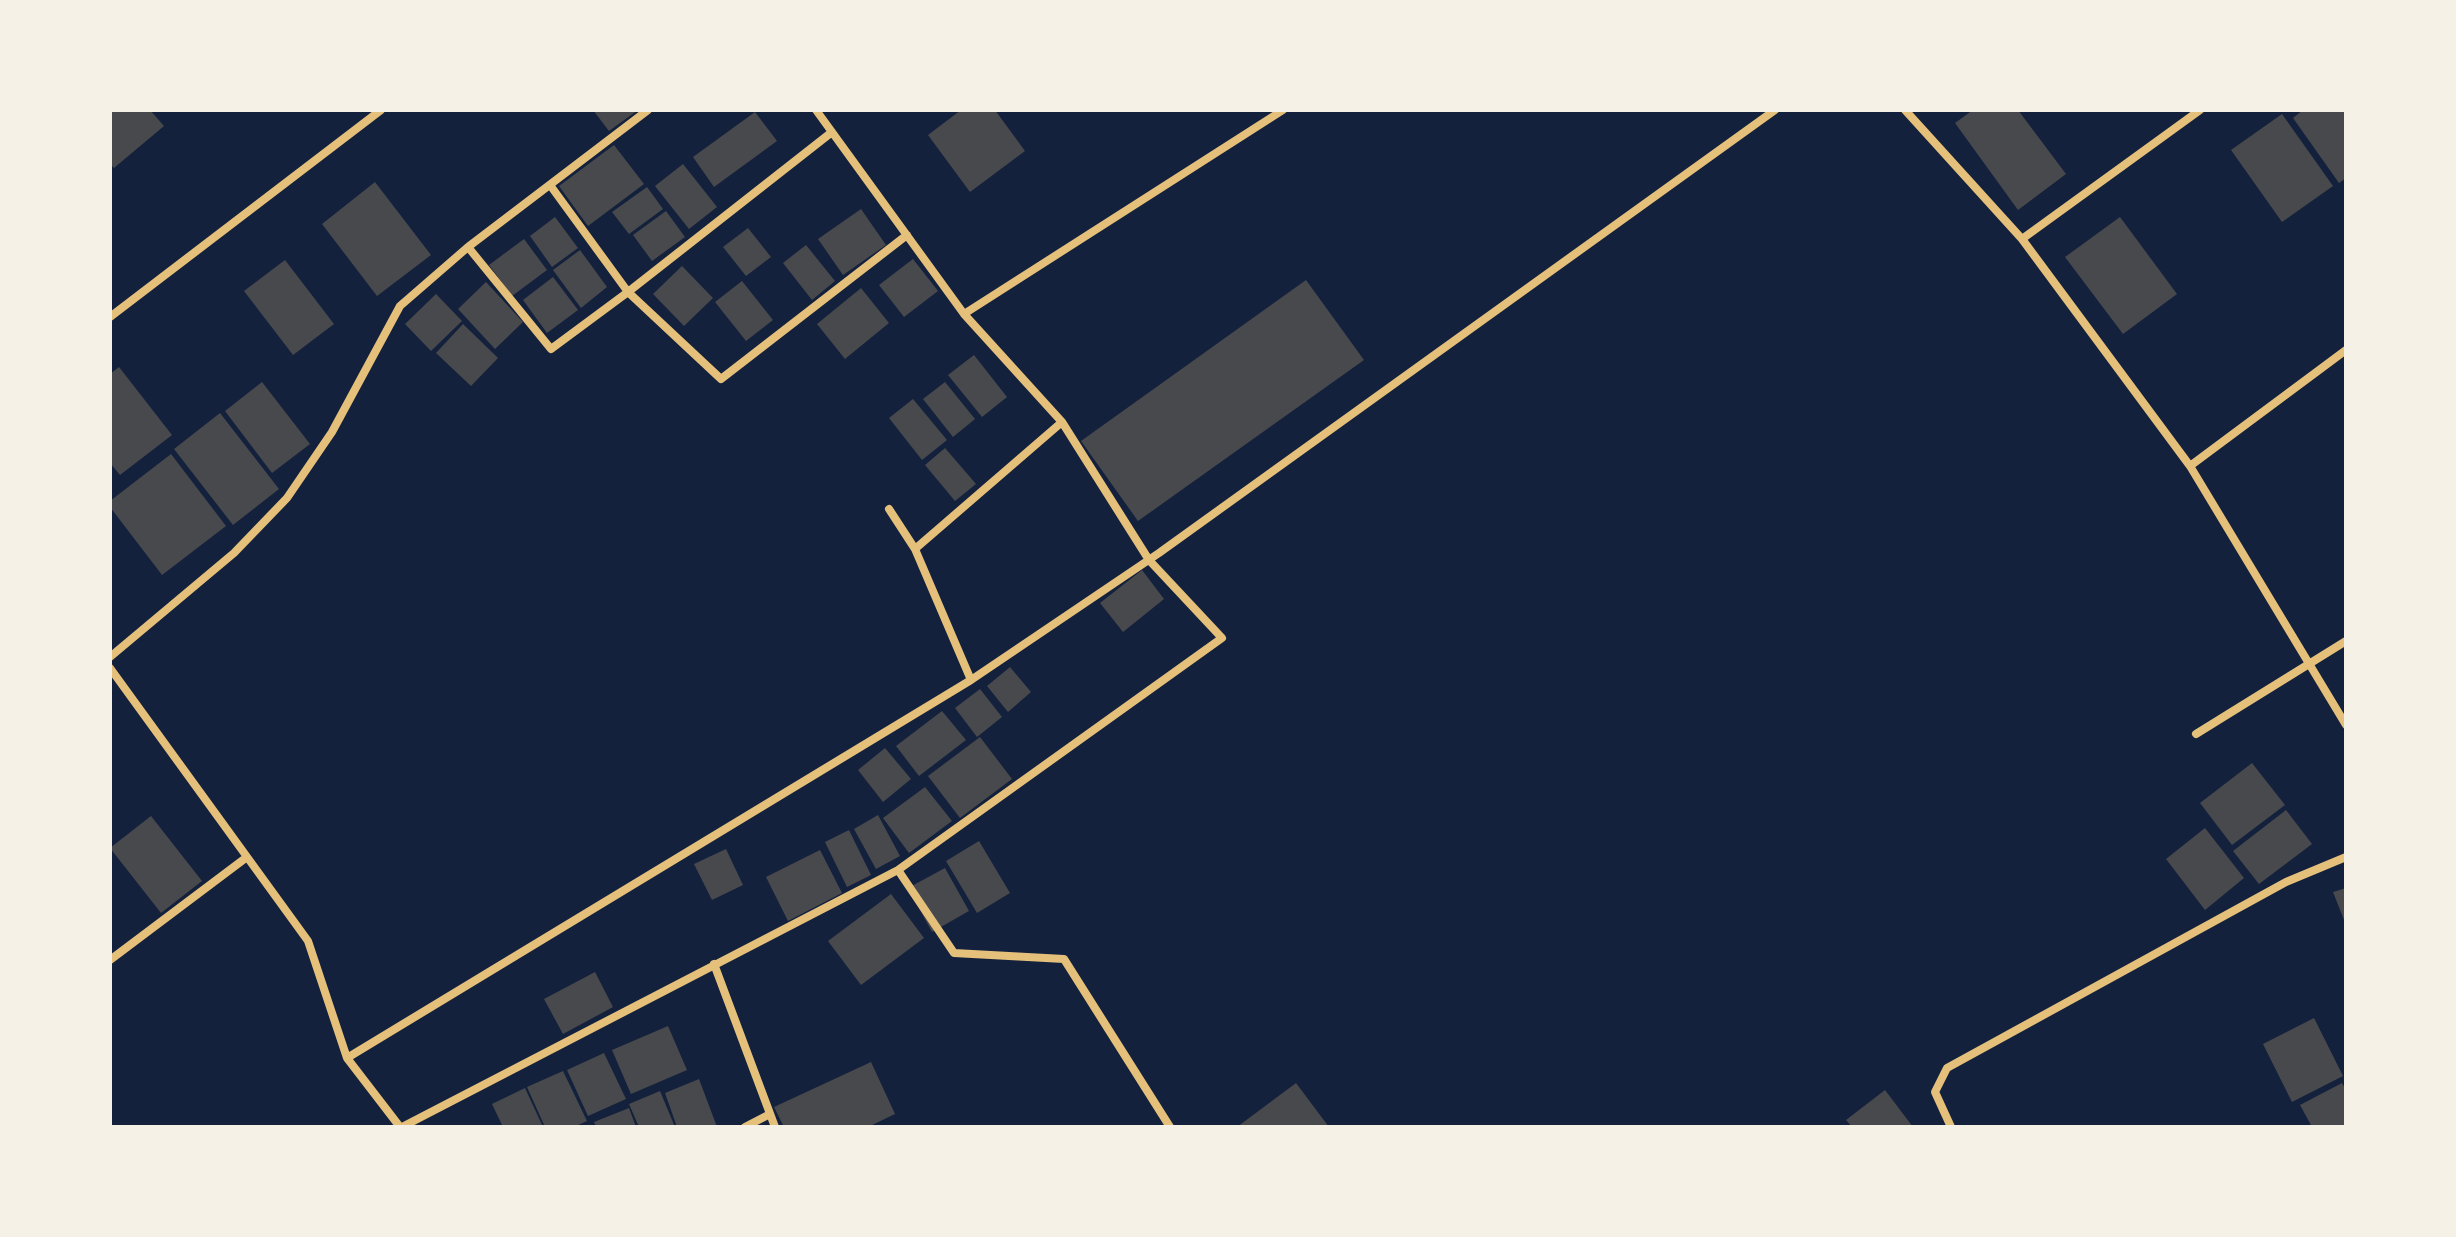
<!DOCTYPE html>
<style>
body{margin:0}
#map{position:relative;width:2456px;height:1237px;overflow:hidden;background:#14213d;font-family:Roboto,sans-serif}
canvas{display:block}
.frame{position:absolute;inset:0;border:112px solid #f6f1e7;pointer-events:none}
</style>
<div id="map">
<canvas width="2456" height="1237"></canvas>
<div class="frame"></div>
</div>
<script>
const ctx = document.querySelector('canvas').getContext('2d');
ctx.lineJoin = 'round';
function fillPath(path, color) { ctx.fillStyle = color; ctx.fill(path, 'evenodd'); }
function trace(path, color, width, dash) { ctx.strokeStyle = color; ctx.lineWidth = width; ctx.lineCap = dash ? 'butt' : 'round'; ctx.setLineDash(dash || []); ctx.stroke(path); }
const building = new Path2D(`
 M110,110H150L164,126L114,168L110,164Z
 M593,110H638L609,131Z
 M961,110H995L1025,151L970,192L928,135Z
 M1973,110H2018L2066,174L2018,210L1955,123Z
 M2303,110H2346V178L2339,183L2293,118Z
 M755,112L777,141L714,187L693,157Z
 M2282,114L2333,186L2282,222L2231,150Z
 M614,145L644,184L588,226L559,186Z
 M683,164L717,207L689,229L655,186Z
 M375,182L431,255L377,296L322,224Z
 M647,187L663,209L629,234L612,212Z
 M861,209L886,245L843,275L818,239Z
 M666,211L685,237L652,261L633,235Z
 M555,217L578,248L552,267L530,236Z
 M2120,217L2177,294L2123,334L2065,257Z
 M748,228L771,257L746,276L723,247Z
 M524,239L547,270L512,296L489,265Z
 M806,245L835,281L812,300L783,263Z
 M580,250L607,287L581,308L553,270Z
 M913,259L938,291L904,317L879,285Z
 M285,260L334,324L293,355L244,291Z
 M682,266L713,298L684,326L653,294Z
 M553,277L578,310L547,333L523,300Z
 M1306,280L1364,360L1138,521L1081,441Z
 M742,281L773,320L746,341L715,302Z
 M486,282L523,322L495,349L458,309Z
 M861,288L889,323L845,359L817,324Z
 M436,294L462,321L431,351L405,324Z
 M463,324L498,358L471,386L436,353Z
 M974,355L1007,397L982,417L948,375Z
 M119,367L172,435L120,475L110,463V374Z
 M262,382L310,444L272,473L225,411Z
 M945,382L975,419L953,437L923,399Z
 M913,399L947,440L922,460L889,418Z
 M220,413L279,489L233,525L174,449Z
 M945,448L976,484L955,501L925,465Z
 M171,454L226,526L162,575L110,507V501Z
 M1142,570L1164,599L1123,632L1100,603Z
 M1010,667L1031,692L1008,712L987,686Z
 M980,689L1002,717L977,737L955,708Z
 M942,711L966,740L919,776L896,746Z
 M980,737L1012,779L960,818L928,776Z
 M885,748L911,779L883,802L858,770Z
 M2252,763L2285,805L2232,845L2200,803Z
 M925,787L952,821L909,853L883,818Z
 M2286,810L2312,844L2259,884L2233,851Z
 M878,815L900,856L876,869L854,829Z
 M151,816L202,881L161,913L110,848Z
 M2205,828L2244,878L2205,910L2166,859Z
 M849,830L871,875L847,887L825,842Z
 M979,841L1010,893L977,913L946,861Z
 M726,849L743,885L712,900L694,864Z
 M820,850L842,893L788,921L766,877Z
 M945,868L969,911L932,932L908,888Z
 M2346,888V925L2333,892Z
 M891,894L924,938L861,985L828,941Z
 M595,972L613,1007L563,1034L544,999Z
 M2314,1018L2343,1076L2292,1102L2263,1044Z
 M668,1026L687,1070L631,1094L612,1050Z
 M604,1053L626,1099L588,1116L567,1070Z
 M871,1062L895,1114L868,1127H784L774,1107Z
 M563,1071L587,1121L574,1127H545L527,1087Z
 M699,1079L717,1127H677L665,1093Z
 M1296,1083L1329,1127H1237Z
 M2342,1083L2346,1090V1127H2312L2300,1105Z
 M525,1088L543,1127H503L492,1104Z
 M1885,1090L1913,1127H1852L1846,1120Z
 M660,1091L675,1127H639L629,1104Z
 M629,1108L636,1127H596L594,1122Z`);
const minor = new Path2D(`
 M1905,110L2022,239L2190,466L2346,725
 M550,185L628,292L721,379L907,235
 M2022,239L2200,110
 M468,247L551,349L628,292L832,132
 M964,314L1283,110
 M110,317L381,110
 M2190,466L2346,350
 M889,509L915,549L971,680
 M915,549L1062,422
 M110,657L234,553L287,498L332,432L400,306L468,247L648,110
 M110,668L308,941L347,1058L400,1127
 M2196,734L2346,641
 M898,870L954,953L1064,959L1170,1127
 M110,960L247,857
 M714,964L775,1127
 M347,1058L971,680L1159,553L1775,110
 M402,1127L898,870L1222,638L1149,560L1062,422L964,314L816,110
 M745,1127L770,1114
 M1951,1127L1935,1092L1947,1068L2286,882L2346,857`);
fillPath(building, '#48494c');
trace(minor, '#e5c07b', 8);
</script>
